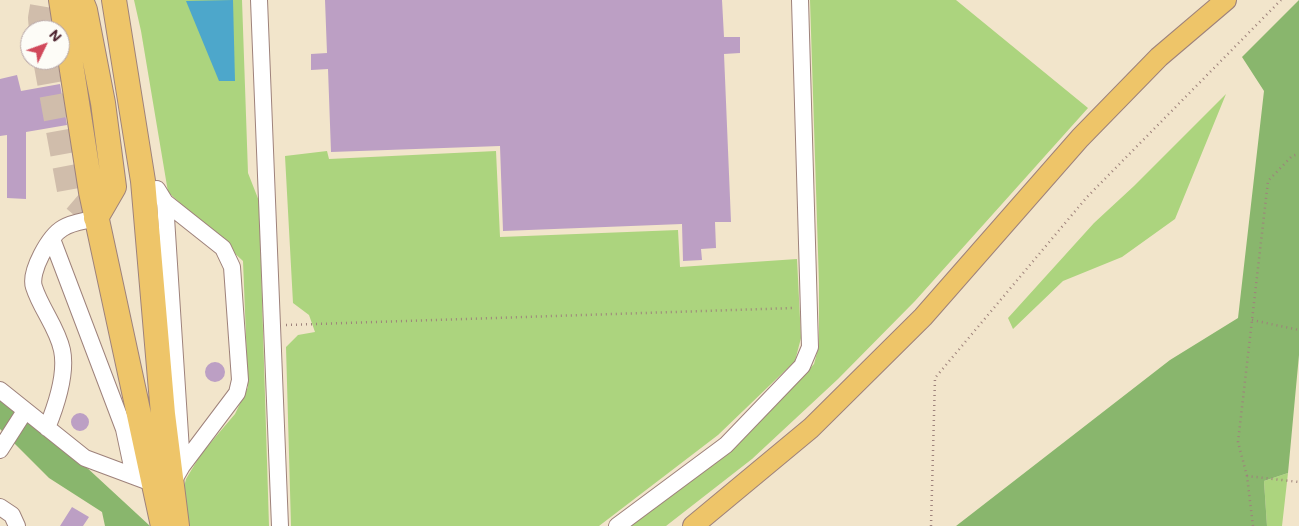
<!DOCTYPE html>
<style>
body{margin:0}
#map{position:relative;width:1299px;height:526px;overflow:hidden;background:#f2e5cb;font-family:Mali,sans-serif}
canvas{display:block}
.north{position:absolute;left:20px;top:20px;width:50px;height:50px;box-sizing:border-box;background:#fdfcf7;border:1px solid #b5a4a5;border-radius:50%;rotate:48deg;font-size:14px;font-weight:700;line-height:20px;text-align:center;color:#4a1f2b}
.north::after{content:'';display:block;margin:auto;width:18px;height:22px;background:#d1495b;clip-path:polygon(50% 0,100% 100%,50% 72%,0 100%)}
</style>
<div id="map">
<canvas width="1299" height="526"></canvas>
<div class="north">N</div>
</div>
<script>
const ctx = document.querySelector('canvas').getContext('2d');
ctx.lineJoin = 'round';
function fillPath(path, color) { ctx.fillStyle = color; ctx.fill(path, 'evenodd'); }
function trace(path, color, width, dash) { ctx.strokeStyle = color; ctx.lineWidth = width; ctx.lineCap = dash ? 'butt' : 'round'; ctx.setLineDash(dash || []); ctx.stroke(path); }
const green = new Path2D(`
 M134,0H242L248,173L259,201L269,526H187L181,499L186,479L201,454L235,414L248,387L243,261L168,192L141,31Z
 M810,0H956L1088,108L915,301L838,379L752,459L666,526H627L730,449L814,364L819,345V284Z
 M1226,94L1175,219L1122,257L1063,281L1013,329L1008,318L1094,223L1134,186Z
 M327,151L329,159L496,151L500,237L678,230L680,267L797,259L801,338L795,361L718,435L599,526H291L286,347L298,335L315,332L309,315L293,303L285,156Z
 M1288,473L1282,526H1267L1264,481Z`);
const forest = new Path2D(`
 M1299,0V355L1288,473L1264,481L1267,526H956L1170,360L1238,318L1264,91L1242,57Z
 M0,400L84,465L150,526H105L102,512L49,478L0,429Z`);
const water = new Path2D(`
 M233,0L235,81H219L186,1Z`);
const building = new Path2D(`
 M325,0H722L724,37H740V53L724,54L731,222H715L716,248L701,249L702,260L683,261L682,224L503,231L500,146L331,152L328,69L311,70V54L327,53Z
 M17,75L21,91L60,84L67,125L26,132V199L7,198V135L0,136V79Z
 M205 372a10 10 0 1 1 20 0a10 10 0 1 1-20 0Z
 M71 422a9 9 0 1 1 18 0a9 9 0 1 1-18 0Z
 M72,507L89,517L83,526H60Z`);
const highwayTunnel = new Path2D(`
 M41,30L40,18L43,0
 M45,60L70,196L96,218`);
const path = new Path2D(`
 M1252,320L1299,330
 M286,325L793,308
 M1247,476L1238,442L1268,181L1292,156L1299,154
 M931,526L935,378L1087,197L1281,0
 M1253,526L1247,476L1299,482`);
const minor = new Path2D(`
 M259,0L280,526
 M165,202L182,466
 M52,239L124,429L134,476
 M0,390L85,458L152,483L171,485L182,466L237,393L240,380L232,267L223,248L165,202L157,189
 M47,428C56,406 67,374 62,350C57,327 41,309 34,287C29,272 49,236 63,228C72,222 86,221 96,218
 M0,450L25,411
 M0,507L12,515L17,526
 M617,526L726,445L802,366L810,347L800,0`);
const major = new Path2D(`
 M693,526L811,428L923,317L1080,138L1159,57L1226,0`);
const highway = new Path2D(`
 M61,0L91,192L163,526
 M81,0L85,10L103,103L114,187L96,218
 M114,0L143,181L163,414L177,526`);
fillPath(green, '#acd47e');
fillPath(forest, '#89b66d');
fillPath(water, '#4da7cb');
fillPath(building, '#bc9fc4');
trace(highwayTunnel, '#d0bdab', 24, [24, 12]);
trace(minor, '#9e827b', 18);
trace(major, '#9e827b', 22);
trace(highway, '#9e827b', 26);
trace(path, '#9e827b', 2.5, [1, 4]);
trace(minor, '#fff', 16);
trace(major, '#eec569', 20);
trace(highway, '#eec569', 24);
</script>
